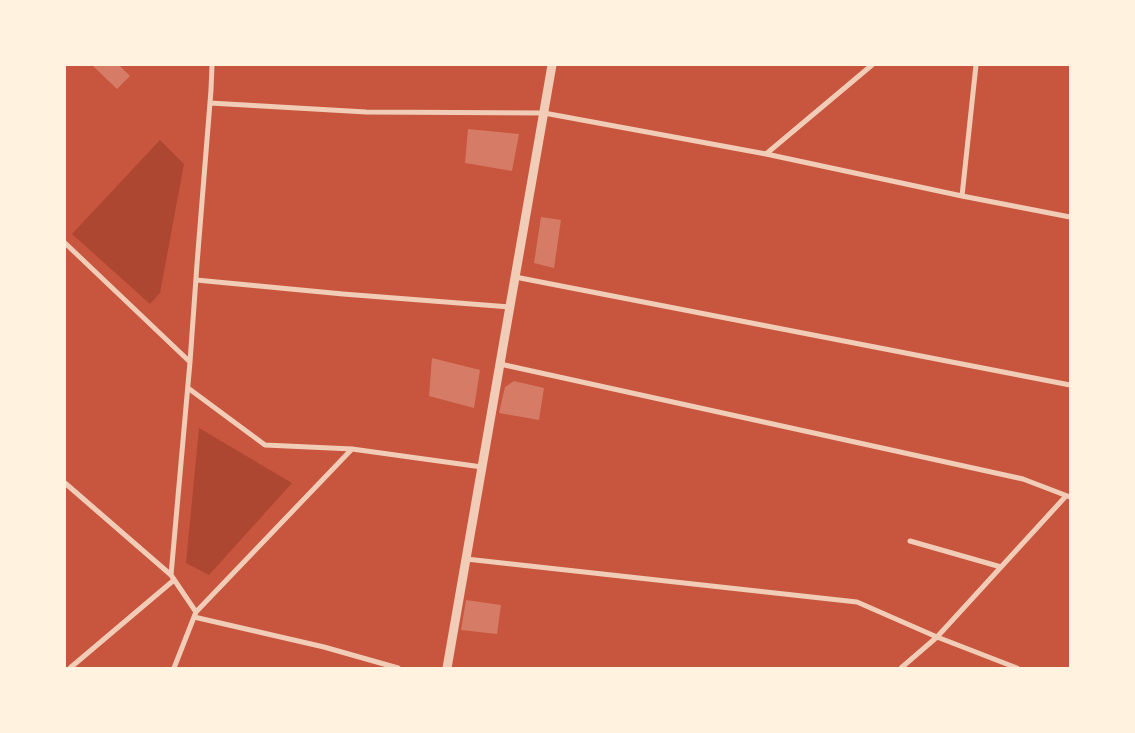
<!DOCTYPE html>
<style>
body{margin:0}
#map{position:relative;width:1135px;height:733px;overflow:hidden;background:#c8553d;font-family:Helvetica,sans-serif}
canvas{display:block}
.frame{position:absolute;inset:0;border:66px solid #fff3e0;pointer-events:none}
</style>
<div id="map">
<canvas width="1135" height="733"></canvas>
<div class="frame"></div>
</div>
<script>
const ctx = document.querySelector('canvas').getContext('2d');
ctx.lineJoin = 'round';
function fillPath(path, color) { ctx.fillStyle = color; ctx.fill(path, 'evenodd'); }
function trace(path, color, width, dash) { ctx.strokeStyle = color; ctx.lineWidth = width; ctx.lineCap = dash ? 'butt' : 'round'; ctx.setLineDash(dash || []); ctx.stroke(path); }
const green = new Path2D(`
 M160,140L184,164L160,293L150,304L72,234Z
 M199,428L292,483L209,575L186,563Z`);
const building = new Path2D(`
 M92,65H119L130,76L117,89Z
 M468,129L519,134L512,171L465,163Z
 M541,217L561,220L554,268L534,263Z
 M432,358L480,370L474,408L429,396Z
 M514,381L544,388L539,420L499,413L505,387Z
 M466,600L501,605L497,634L461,630Z`);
const minor = new Path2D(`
 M210,103L366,112L544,113L766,154L962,196L1070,217
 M766,154L872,65
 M962,196L976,65
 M65,243L190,362
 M515,277L1070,385
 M196,280L343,294L510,307
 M500,364L1023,479L1070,497
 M188,388L265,445L352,449L482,467
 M65,483L171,575L196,612L174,668
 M910,541L1001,567
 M466,559L857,602L937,637L1017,668
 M171,575L190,362L197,264L211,90L212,65
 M196,612L352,449
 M194,617L324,647L398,668
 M70,668L174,580
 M901,668L937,637L1066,496`);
const tertiary = new Path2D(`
 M447,668L552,65`);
fillPath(green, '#ae4732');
fillPath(building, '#d67c66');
trace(minor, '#f1ccb7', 5);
trace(tertiary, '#f1ccb7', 9);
</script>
